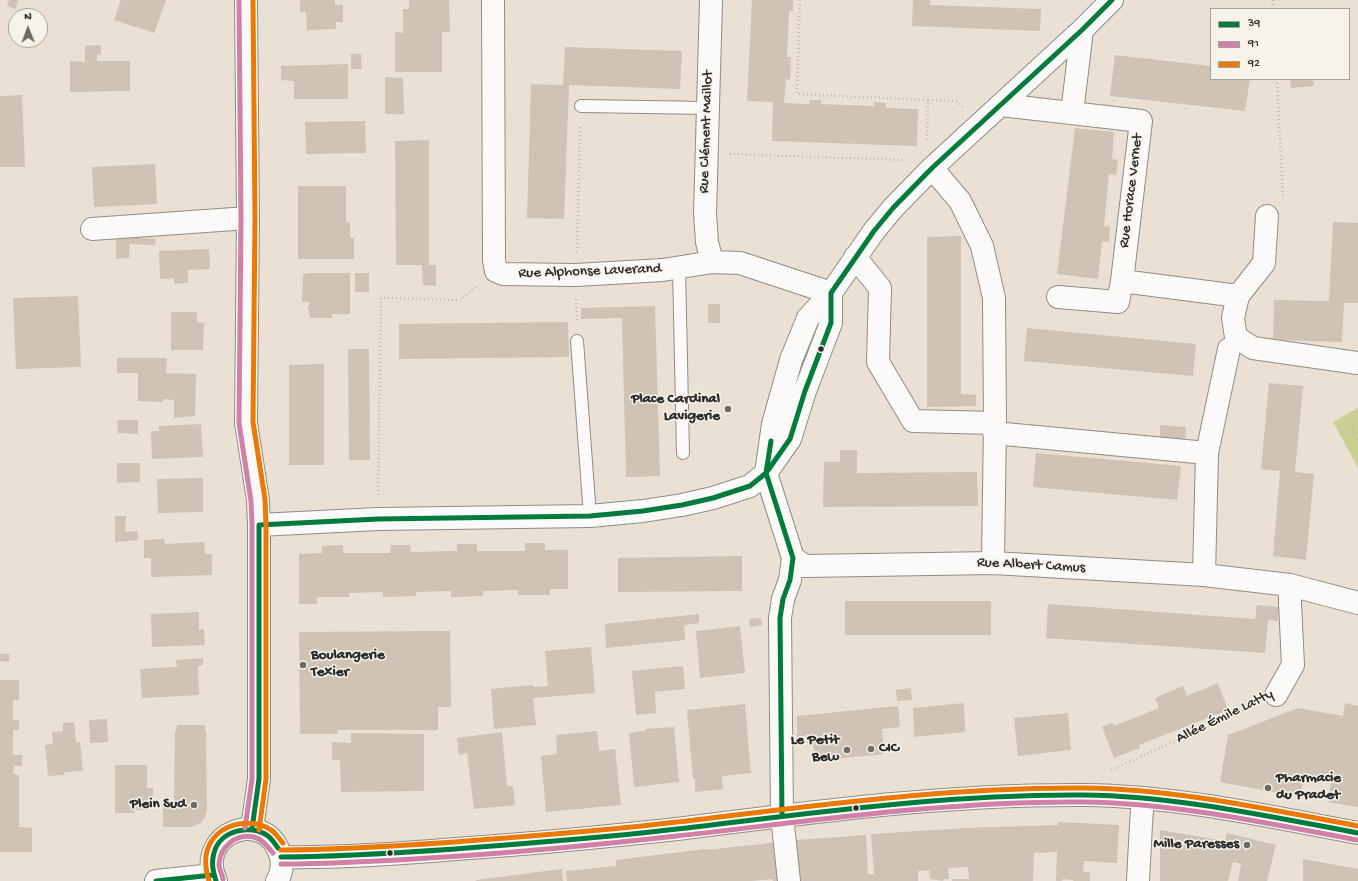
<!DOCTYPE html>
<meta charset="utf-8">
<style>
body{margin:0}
#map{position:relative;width:1358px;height:881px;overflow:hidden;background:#eae1d4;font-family:"Gochi Hand",sans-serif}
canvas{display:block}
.legend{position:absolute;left:1210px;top:8px;width:140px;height:72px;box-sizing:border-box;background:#f7f3e8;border:1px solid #a5a39c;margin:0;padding:5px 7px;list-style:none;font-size:12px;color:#2b2b2b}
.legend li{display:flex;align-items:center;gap:8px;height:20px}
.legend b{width:20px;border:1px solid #a5a39c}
.north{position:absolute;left:8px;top:8px;width:40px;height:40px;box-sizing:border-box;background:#f7f3e8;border:1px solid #a5a39c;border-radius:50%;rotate:359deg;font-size:11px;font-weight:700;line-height:16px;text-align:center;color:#2b2b2b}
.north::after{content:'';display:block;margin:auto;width:14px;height:18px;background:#6e6b66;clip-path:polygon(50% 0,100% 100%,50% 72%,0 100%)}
</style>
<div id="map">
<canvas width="1358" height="881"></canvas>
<ul class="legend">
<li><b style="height:5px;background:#007b3e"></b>39</li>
<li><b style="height:5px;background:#d180a6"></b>91</li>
<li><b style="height:5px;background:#ec7a02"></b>92</li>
</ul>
<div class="north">N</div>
</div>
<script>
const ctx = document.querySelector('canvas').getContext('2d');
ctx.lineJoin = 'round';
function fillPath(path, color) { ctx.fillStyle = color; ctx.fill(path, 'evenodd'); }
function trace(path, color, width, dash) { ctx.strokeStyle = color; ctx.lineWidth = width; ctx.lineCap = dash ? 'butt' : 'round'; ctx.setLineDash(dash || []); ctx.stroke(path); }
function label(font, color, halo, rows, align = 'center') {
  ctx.font = font + ' "Gochi Hand",sans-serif'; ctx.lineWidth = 3; ctx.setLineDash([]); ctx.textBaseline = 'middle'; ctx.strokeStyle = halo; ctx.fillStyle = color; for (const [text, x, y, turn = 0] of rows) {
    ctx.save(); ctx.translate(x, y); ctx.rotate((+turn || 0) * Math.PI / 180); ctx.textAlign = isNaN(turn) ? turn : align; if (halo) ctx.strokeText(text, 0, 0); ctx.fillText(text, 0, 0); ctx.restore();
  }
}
const green = new Path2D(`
 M1358,408V468L1333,422Z`);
const building = new Path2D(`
 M9,0H18L16,9L7,6Z
 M121,0H166L154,33L114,20Z
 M300,0H335V5H343V22H336V29L307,30L306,12H300Z
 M409,0H449L450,32H442V72H395V32L403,33V9H409Z
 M752,0H793V11H789L787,57H791L790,80L786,79L784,103L809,104L810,100H821V104L875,106L874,102L886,103V108L918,109L917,146L772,141L773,102L747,101Z
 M913,0H930V5L1041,9L1040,31L912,26Z
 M101,45V55L97,54V61H130V91L70,92V61L85,62V46Z
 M565,47L682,51L680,89L569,85L564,219L527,218L531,84L563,85Z
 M351,54H361L362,69H351Z
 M1115,55L1211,66V79H1250L1245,111L1110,96Z
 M348,64V99H294V81L281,80V66Z
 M385,77L403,78L404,114H385Z
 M1290,79H1313L1314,86L1291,88Z
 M22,95L25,167H0V96Z
 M365,121L366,153L306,154L305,122Z
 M1075,128L1114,132L1112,159L1118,160L1116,175L1109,174L1104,226L1110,227L1109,242L1102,241L1098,279L1057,274Z
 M429,140V265H436V286L423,285L422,265H396L395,141Z
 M155,164L157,204L94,207L92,167Z
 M298,186H346V222L350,223V238H354V259H298Z
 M1333,222L1358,223V303H1344L1342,342L1273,340L1274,300L1329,301Z
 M140,231V238L156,239L155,245L130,244L129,258L116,259V233Z
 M961,236V394L976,395V406L927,407V237Z
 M209,249L210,269L188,270V283L174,284V278L160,279L159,251Z
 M310,273H350V314H332V318H310L308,307L310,302H302L303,274Z
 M355,273H369V292H355Z
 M78,296L81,367L16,369L13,298Z
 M708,304H720V323H708Z
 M655,306L660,476L626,477L622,318L581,319V308Z
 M171,312H197V322L204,323L203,350H171Z
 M568,322L569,357L399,359V324Z
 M1027,328L1196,344L1193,376L1024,361Z
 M348,349H369L370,460H349Z
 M117,358H167L166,373L196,374L195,416L174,418V400L163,399V402L138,401V373H117Z
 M324,364V465H289V365Z
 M1269,383L1303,386L1295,472L1314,474L1306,560L1273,556L1280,471L1261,469Z
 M117,420H138V434L118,433Z
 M201,424L203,457L152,459L151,431H159V426Z
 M1160,425L1186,427L1185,443L1160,442Z
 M840,450H857V473L977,472L978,506L823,507L824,462H840Z
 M1036,453L1181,466L1177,500L1033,487Z
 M117,463H140V482L117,483Z
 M203,478V512L158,513L157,479Z
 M115,516H126L125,532L138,531V540L115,542Z
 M164,539L165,544L204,542L205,554H212V575L151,577V558H144V540Z
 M525,543H545V550H568V589H550V595H518V590L483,591V596L451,597V591L416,592V596L383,597V592L349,593V597H317V604H299V554L322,553V546L343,545V553H390L391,545H410L411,552L457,551V544H477V551H525Z
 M742,556V591L618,592V558Z
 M845,601H991V635H845Z
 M1048,604L1255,619L1257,605L1279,607L1278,621L1268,620L1265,653L1046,638Z
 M199,612V630L204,629L205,645L152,647L151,614Z
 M699,614V623L684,625L685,640L606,648L605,624Z
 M761,618L762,625L750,627L749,619Z
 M740,626L745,673L700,678L696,631Z
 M450,631L451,707H438V730H338L337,734H300L299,632Z
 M591,647L595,693L533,698L536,725L494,729L491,689L533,685V687L548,686L545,651Z
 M0,654H9V662L0,661Z
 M203,658V665L198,666L199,695L142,698L140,669L177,667L176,660Z
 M683,666L685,689L655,692L656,713L636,715L632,671Z
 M0,680H19V700H13V720H19V730H13V755H22V766H14L13,774L19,775V827L32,828V852H0Z
 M1218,683L1228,710L1139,745L1140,748L1114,758L1102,727L1112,723L1114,726L1159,708L1155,698L1183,686L1187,696Z
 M911,688L912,700L897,701L896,690Z
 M964,703L965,732L914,737L913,708Z
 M1345,703L1358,706V807L1328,802L1331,781L1304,777L1300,797L1220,782L1228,735L1298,708L1343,716Z
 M745,704L751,773L722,776L723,789L695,792V778L693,779L687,710Z
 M898,706L900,727L882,729L884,754L815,761L812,735L797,737V716Z
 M1068,713L1071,750L1018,756L1014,718Z
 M107,719L108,742L90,743L89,720Z
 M74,722L76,743L80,742L83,771L64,772L65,775L48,776L45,745L53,744L52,732L63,731V723Z
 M177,725H205V731H206L207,809L205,817L202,822L191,827H163V807H174L175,731H176Z
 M674,727L679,782L634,787L629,733L645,731V729Z
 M597,731L599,751L615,749L621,805L546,812L541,756L557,754L556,735Z
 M502,732L507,786H513L515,805L474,809L467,753L459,755L457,738Z
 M351,733L424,734V791L341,792L340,760H332V742L351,743Z
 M115,765H147V788H153V802H147V810H134V813H115Z
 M1058,822L1119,825L1117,863L1084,861L1083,871L1090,873V881H1073V880L1063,879L1062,881H1056L1057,852L1034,853L1033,881H952V879H969L968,867L948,868L949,879H943V881L930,879L929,870L918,871V881H799L796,840L866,835L868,874H874L871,834L966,828L1058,825Z
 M1160,830L1225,841L1227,833L1276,845L1267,881H1238L1241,864L1233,862L1228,881H1160Z
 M779,842L783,881H773V879L751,881H567L566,871L616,866V860L705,849L706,850Z
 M1303,859L1358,869V881H1303Z
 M562,869L563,881H476V880Z`);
const path = new Path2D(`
 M800,0L797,94L928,100L927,141
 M1273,0V9
 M1277,79L1283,199
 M928,100L956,101L963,107
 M730,154L907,160
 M577,252L580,125
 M576,299L577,322
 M1358,428L1352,431L1358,440
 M378,495L381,298L461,300L478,285
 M1111,770L1256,705`);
const lane = new Path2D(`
 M581,106L708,108
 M679,268L683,453
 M577,341L590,516`);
const street = new Path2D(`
 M493,0L494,260L496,271L503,274L576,275L663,270L712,262L740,263L831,293
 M711,0L705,214L707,242L712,262
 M1112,0L1082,30L932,168L893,208L874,231L831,293L808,318L791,360L773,424L766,473L793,558L805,566L993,563L1204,575L1290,585L1358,603
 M1001,105L1141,121L1122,281L1238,296L1264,263L1267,216
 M1072,113L1082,30
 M932,168L960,201L982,246L994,298L995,423L993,563
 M92,229L248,218
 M855,257L880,288L878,362L913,421L995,423
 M1238,296L1233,318L1236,337L1253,348L1358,363
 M1058,297L1118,302L1122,281
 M994,433L1207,453
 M259,525L378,519L590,516L643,511L682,505L713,498L750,486L766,473L790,439L805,391L831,323V293
 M1204,575L1207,453L1229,349
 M1276,695L1293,665L1290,603V585
 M789,881L782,816L780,618L783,599L790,580L793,558
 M1138,881L1141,824L1143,798`);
const secondary = new Path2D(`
 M246,0L248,218L246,423L258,500L259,525V779L252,829`);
const primary = new Path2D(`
 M281,857C340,858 397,854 455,849C530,844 603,837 677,829C812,812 947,794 1084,795C1176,796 1267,816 1358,833
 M156,881L213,875
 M216,881C194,834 264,806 280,854C283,863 282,873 277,881`);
const bus1 = new Path2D(`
 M771,441L766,473L793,558L790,580L783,599L780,618L782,816
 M252,829L259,779V525L378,519L590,516L643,511L682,505L713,498L750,486L766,473L790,439L805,391L831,323V293L874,231L893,208L932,168L1082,30L1112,0
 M281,857C339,857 397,853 455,849C529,843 603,838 677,829C812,813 947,794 1083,795C1176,796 1267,816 1358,833
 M156,881L213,875
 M216,881C213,871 211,863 214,853C219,831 250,823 268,836C272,839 275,844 278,848`);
const bus2 = new Path2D(`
 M239,0L241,218L239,423L251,501L252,525V779L245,828
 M281,864C341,864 400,860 460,856C532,851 605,844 677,836C812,821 946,801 1082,802C1175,803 1266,823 1357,840
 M223,879C222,874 219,869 219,864C220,847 236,833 254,837C262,839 267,846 273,853`);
const bus3 = new Path2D(`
 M253,0L255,218L253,422L265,499L266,525V779L259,830
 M281,850C339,850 397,846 455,842C529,836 603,831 677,822C812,806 947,787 1083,788C1176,789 1267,809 1358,826
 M209,881C206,871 204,861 207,851C215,824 249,816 271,830C276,833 279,839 283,843`);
const markers = [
 [821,349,3.5,"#2b2b2b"],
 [728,409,4,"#6e6b66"],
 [303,665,4,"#6e6b66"],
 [871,749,4,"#6e6b66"],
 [847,750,4,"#6e6b66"],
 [1268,788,4,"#6e6b66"],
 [194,805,4,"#6e6b66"],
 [856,808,3.5,"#2b2b2b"],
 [1247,845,4,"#6e6b66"],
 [390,853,3.5,"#2b2b2b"]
];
const streetNames = [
 ["Rue Clément Maillot",707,132,-88],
 ["Rue Horace Vernet",1132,191,-83],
 ["Rue Alphonse Laverand",590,272,-2],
 ["Rue Albert Camus",1031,566,3],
 ["Allée Émile Latty",1225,717,-26]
];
const poiNames = [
 ["Place Cardinal",720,400],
 ["Lavigerie",720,417],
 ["Boulangerie",311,656,"left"],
 ["Texier",311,673,"left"],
 ["Le Petit",839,741],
 ["Bew",839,758],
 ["CIC",879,749,"left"],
 ["Pharmacie",1276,779,"left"],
 ["du Pradet",1276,796,"left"],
 ["Plein Sud",186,805],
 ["Mille Paresses",1239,845]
];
fillPath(green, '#cacf96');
fillPath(building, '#cec3b4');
trace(lane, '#908c85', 14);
trace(street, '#908c85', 24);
trace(secondary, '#908c85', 24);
trace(primary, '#908c85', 24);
trace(path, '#bdbcba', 2.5, [1, 3]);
trace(lane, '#fcfaf9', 12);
trace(street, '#fcfaf9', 22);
trace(secondary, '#fcfaf9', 22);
trace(primary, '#fcfaf9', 22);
trace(bus1, '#007b3e', 5);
trace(bus2, '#d180a6', 5);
trace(bus3, '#ec7a02', 5);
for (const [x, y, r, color] of markers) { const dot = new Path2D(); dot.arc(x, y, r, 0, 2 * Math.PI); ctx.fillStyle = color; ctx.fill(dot); trace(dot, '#f7f3e8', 1.5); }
label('15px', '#2b2b2b', '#f7f3e8', streetNames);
label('bold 15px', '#2b2b2b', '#f7f3e8', poiNames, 'right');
</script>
